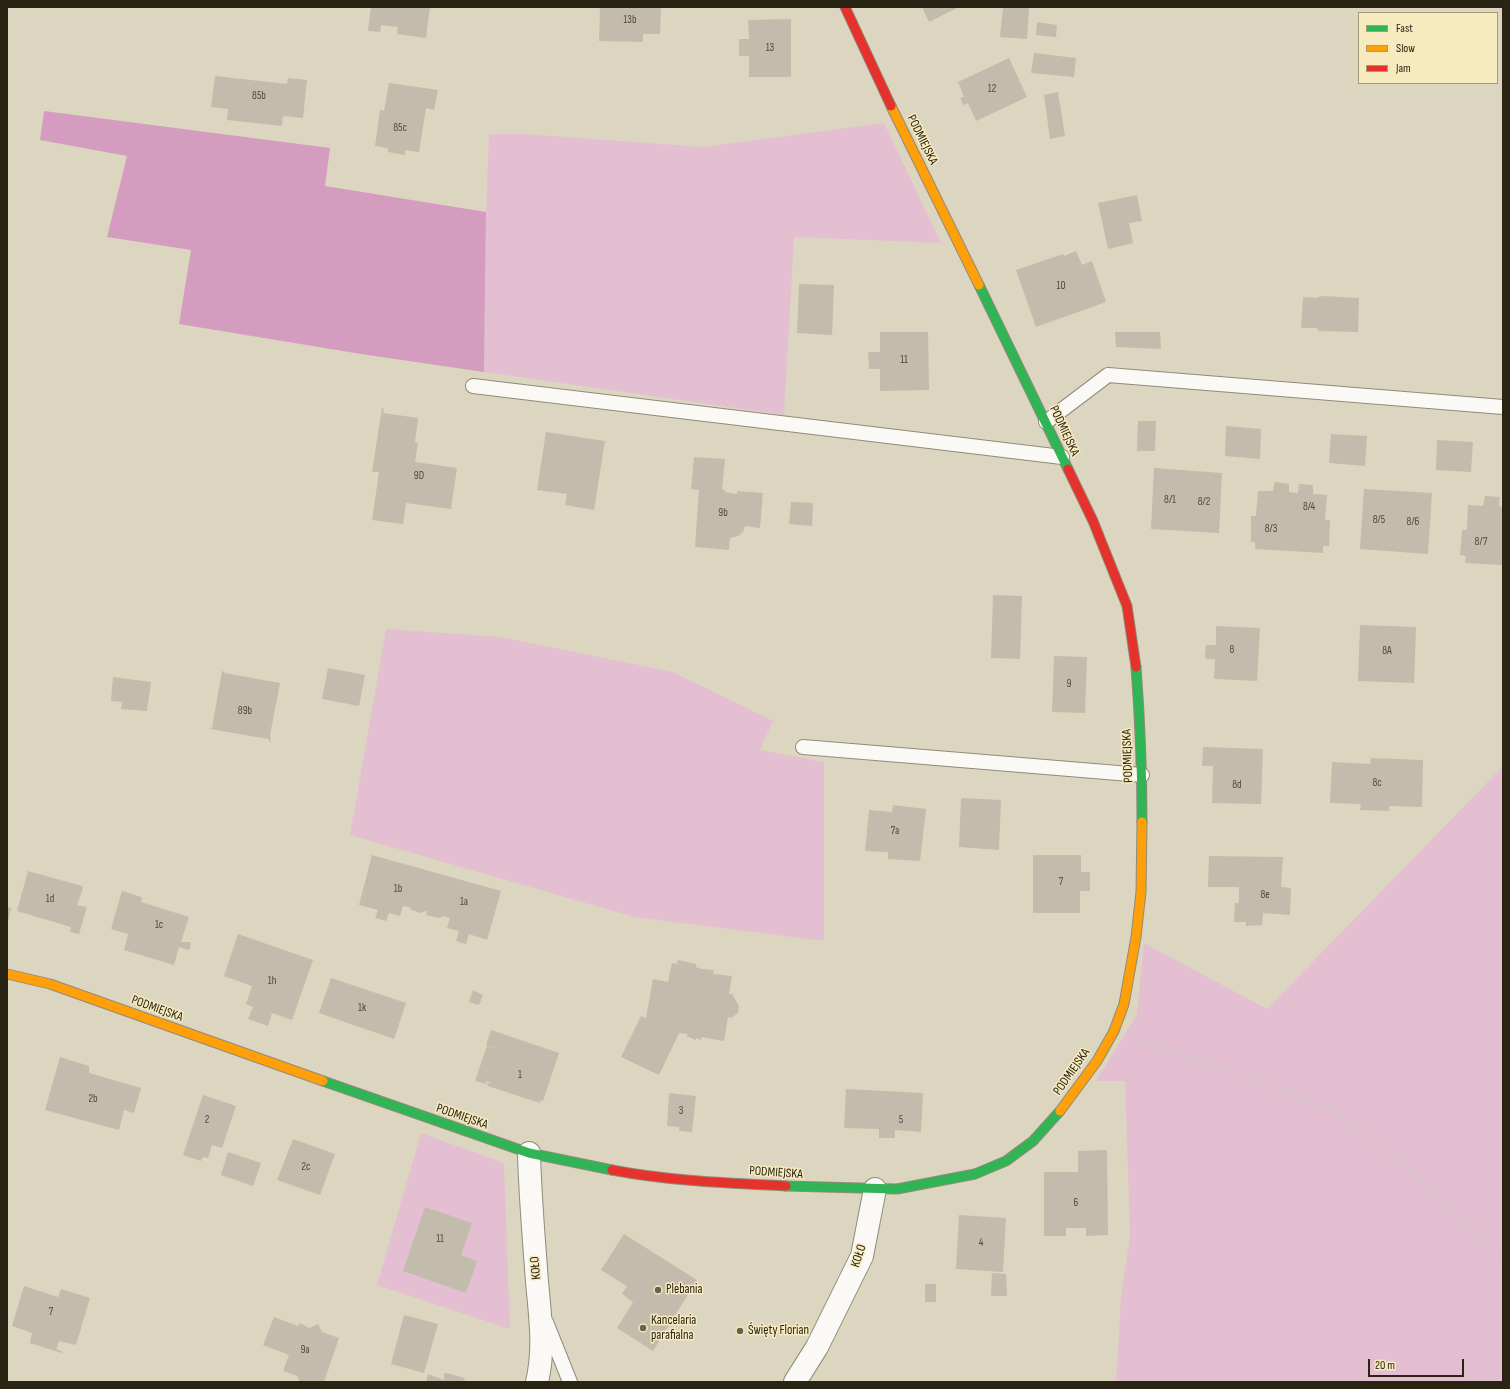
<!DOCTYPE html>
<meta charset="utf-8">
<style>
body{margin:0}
#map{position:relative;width:1510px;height:1389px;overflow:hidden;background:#dcd6c0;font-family:"Sofia Sans Condensed",sans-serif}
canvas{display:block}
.frame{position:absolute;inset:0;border:8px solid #292414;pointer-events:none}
.legend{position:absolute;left:1358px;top:12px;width:140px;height:72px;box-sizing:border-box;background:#f7eabf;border:1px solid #a59b7b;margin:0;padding:5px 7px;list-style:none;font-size:12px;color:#292414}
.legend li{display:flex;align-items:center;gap:8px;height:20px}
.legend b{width:20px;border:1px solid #a59b7b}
.scale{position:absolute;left:1368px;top:1359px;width:96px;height:18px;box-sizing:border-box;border:2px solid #292414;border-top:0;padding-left:5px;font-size:12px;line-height:14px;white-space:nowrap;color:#292414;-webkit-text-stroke:3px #f7eabf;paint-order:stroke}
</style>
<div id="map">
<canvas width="1510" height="1389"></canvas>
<div class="frame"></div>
<ul class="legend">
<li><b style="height:5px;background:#30b455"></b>Fast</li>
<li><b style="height:5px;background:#ff9f0a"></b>Slow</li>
<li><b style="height:5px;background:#e5322d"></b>Jam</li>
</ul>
<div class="scale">20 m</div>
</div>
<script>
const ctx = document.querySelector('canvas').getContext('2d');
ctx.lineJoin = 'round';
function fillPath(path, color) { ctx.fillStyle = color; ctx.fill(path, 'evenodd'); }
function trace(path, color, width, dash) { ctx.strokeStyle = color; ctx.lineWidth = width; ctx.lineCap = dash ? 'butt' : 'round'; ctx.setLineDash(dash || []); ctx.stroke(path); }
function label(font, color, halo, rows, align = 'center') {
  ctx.font = font + ' "Sofia Sans Condensed",sans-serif'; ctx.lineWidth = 3; ctx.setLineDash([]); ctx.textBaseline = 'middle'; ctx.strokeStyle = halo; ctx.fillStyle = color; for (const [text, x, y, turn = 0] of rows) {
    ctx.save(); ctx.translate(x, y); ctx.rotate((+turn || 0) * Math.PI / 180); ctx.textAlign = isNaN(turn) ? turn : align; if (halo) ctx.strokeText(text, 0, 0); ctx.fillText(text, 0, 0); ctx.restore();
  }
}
const green = new Path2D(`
 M884,123L941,243L794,237L784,415L484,372L486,212L489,134H524L703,147Z
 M386,629L501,637L673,672L773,721L760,750L824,762V941L634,917L350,835Z
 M1503,766V1382H1116L1121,1296L1130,1236L1125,1081H1096L1137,1014L1144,943L1267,1009Z
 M421,1133L504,1163L510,1329L377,1285Z`);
const forest = new Path2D(`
 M44,111L330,148L325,186L486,212L484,372L361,354L179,324L191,250L107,237L127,156L40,140Z`);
const building = new Path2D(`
 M371,7H430L426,38L397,34L398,27L381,25L380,32L368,31Z
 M600,7H661L660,34H643V42L599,41Z
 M922,7H959L929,22Z
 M1003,7H1029L1027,39L1000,37Z
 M791,19V77H749V56H739V39H749L748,20Z
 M1037,22L1057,25L1056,37L1036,35Z
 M1034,53L1076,58L1074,77L1031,73Z
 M1009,58L1027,97L976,121L968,103L963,105L960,98L964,97L958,82Z
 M215,76L287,84L288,78L307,80L303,118L283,116L282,126L227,120L228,109L211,107Z
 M389,83L438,90L434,110L426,108L419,152L405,150V155L388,152V148L375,146L380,110L384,111Z
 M1058,92L1065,136L1050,139L1044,95Z
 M1137,195L1142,221L1129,223L1133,243L1108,249L1098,203Z
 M1076,251L1082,265L1092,261L1106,302L1036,327L1016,270L1063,254L1064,256Z
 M799,284L834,285L832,335L797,333Z
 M1322,296L1359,298L1358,332L1319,331L1317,328H1301L1303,297L1317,298Z
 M880,332H928L929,390L880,391V369H869L868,352H880Z
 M1115,332H1160L1161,349L1116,347Z
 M382,408L384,409L383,413L418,418L415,442L418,443L415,462L457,468L451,509L406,503L403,524L372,520L379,472H372Z
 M1138,421H1156L1155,451H1137Z
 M1226,426L1261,429L1260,459L1225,456Z
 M546,432L605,441L594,510L565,505L567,494L537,490Z
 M1331,434L1367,436L1365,466L1329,463Z
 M1437,440L1473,442L1471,472L1436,470Z
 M694,457L725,459L722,489L725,490V492L737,494V491L763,493L760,528L745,526L743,532L738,536L730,538L729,550L695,547L699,490L691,489Z
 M1154,468L1222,473L1219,533L1151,529Z
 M1275,482L1289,484V492L1298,493L1299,484L1313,485V494L1327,495L1325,520H1330L1329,546H1323V553L1255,549V542H1251V516H1256L1258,491H1273Z
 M1364,489L1432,493L1428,554L1360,549Z
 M1485,496L1500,497L1499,506L1503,507V565L1465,563L1466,556L1460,555L1462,530H1467L1468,505L1483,506Z
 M791,502L813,503L812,526L789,524Z
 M993,595L1022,596L1020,659L991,658Z
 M1360,625L1416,627L1414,683L1358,681Z
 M1216,626L1260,628L1257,681L1214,679L1215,659H1206L1205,656L1206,645H1216Z
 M1054,656L1087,657L1085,713L1052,712Z
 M328,668L365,675L359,706L322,699Z
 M222,671L225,672L224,673L280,683L270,735L271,743L268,739L210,729L211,727L212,728Z
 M113,677L151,682L147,711L121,709L122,702L111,701Z
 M1203,747L1263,749L1261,804L1212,803L1213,766H1202Z
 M1371,758L1423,760L1422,807L1389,806V811L1360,810L1361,804L1330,803L1332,762L1370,764Z
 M961,798L1001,800L999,850L959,847Z
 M893,805L926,809L920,861L888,859V852L865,851L869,810L892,812Z
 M372,855L501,891L487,940L469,934L466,944L456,941L459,931L447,928L450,918L443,916L440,918L426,915L427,912L425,911L420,913L412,910L409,907L403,906L400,916L389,913L386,921L375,918L378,910L359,905Z
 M1033,855H1081V872H1090V891H1080V913H1033Z
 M1209,856L1283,857L1281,887L1291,888L1290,915L1263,913L1262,925L1246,926V922H1234L1235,903H1239V887H1208Z
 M28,871L82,886L83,888L77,905L87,907L79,934L70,932L71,927L17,911Z
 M122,891L141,897L142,899L141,902L189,917L181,942H190L191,944L190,949L188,950L179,947L174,965L124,950L128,934L111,929Z
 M7,907L11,908L8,922H7Z
 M238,934L313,960L292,1020L272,1013L268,1026L248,1019L253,1007L246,1004L252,986L224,976Z
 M678,960L696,964V967L701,969L714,970L713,974L732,976L729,994H732L739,1006L738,1013L731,1018L728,1017L724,1041L701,1037V1040L696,1038V1040L686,1036L688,1034L679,1033L659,1075L621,1057L641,1016L646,1018L653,979L668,982L672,963L677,964Z
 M331,978L406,1003L394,1039L319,1013Z
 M473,990L483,995L479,1005L469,1002Z
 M491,1030L559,1053L543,1101L541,1100L540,1103L488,1086L487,1083H492L486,1081V1084L475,1081L487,1046L501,1050L486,1045Z
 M60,1057L89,1066V1073L141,1088L134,1113L124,1110L119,1130L45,1110Z
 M846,1089L923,1093L921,1132L895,1130V1138H879V1129L844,1128Z
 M669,1093L696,1096L692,1132L679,1131V1127L667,1126Z
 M203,1095L236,1106L222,1148L212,1145L208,1158L203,1157L201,1161L183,1155Z
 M293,1139L335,1154L320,1195L277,1180Z
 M1107,1150L1108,1235L1086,1236V1228H1066V1236H1044V1172H1078V1151Z
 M228,1152L261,1163L253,1186L221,1175Z
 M425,1207L472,1223L461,1255L477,1261L466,1293L403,1271Z
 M959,1215L1006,1218L1003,1272L956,1269Z
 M624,1234L697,1280L653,1351L617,1328L633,1302L622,1294L627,1286L601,1270Z
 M992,1273L1006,1274L1007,1296H991Z
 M925,1284H936V1302H925Z
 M24,1286L58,1297L61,1289L90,1298L76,1345L59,1341L56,1349L63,1352L62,1353L55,1351L30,1343L32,1333L12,1326Z
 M404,1315L438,1324L424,1373L391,1364Z
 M274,1317L298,1326L300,1323L309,1328L318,1324L322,1332L339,1338L324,1382H300L297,1376L283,1371L289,1355L263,1345Z
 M447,1373L464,1378L465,1382H426L428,1374L444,1380V1374Z`);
const path = new Path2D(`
 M1139,1040L1332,1109L1426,1183L1503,1258`);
const lane = new Path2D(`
 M473,386L1062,457
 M1046,422L1108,375L1503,407
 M803,747L1142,775
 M546,1322L570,1382`);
const street = new Path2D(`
 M529,1153C530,1196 534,1239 537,1282C540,1315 545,1349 537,1382
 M795,1382L817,1347L862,1256L875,1189`);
const fast = new Path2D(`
 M979,285L1068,469
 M1136,667C1140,719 1142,770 1142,822
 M323,1081L529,1153L612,1170
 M786,1186L897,1189L975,1174L1006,1161L1033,1141L1060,1111`);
const slow = new Path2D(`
 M891,106L979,285
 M7,974L50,984L323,1081
 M1060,1111L1097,1061L1114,1031L1124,1004L1136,937L1141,892L1142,822`);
const jam = new Path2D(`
 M845,7L891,106
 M1068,469L1093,521L1127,606L1136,667
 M612,1170C669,1181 728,1183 786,1186`);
const markers = [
 [658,1290,4,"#686250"],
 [643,1328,4,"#686250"],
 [740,1331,4,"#686250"]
];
const numberNames = [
 ["13b",630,20],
 ["13",770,48],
 ["12",992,89],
 ["85b",259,96],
 ["85c",400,128],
 ["10",1061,286],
 ["11",904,360],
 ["9D",419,476],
 ["8/1",1170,500],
 ["8/2",1204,502],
 ["8/4",1309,507],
 ["9b",723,513],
 ["8/5",1379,520],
 ["8/6",1413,522],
 ["8/3",1271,529],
 ["8/7",1481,542],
 ["8",1232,650],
 ["8A",1387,651],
 ["9",1069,684],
 ["89b",245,711],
 ["8c",1377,783],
 ["8d",1237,785],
 ["7a",895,831],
 ["7",1061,882],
 ["1b",398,889],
 ["8e",1265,895],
 ["1d",50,899],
 ["1a",464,902],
 ["1c",159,925],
 ["1h",272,981],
 ["1k",362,1008],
 ["1",520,1075],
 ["2b",93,1099],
 ["3",681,1111],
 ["2",207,1120],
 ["5",901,1120],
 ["2c",306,1167],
 ["6",1076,1203],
 ["11",440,1239],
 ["4",981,1243],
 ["7",51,1312],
 ["9a",305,1350]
];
const streetNames = [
 ["PODMIEJSKA",922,140,64],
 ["PODMIEJSKA",1064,431,65],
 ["PODMIEJSKA",1128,756,-92],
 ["PODMIEJSKA",157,1009,20],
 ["PODMIEJSKA",1072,1072,-55],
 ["PODMIEJSKA",462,1117,19],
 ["PODMIEJSKA",776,1173,4],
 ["KOŁO",859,1256,-72],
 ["KOŁO",536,1268,-95]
];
const poiNames = [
 ["Plebania",666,1290],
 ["Kancelaria",651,1321],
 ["parafialna",651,1336],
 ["Święty Florian",748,1331]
];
fillPath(green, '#e4bfd1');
fillPath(forest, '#d49dbf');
fillPath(building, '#c3bbab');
trace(lane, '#908b7a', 16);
trace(street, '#908b7a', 24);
trace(fast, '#908b7a', 11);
trace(slow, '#908b7a', 11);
trace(jam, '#908b7a', 11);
trace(path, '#cdcbc4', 2.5, [3, 3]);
trace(lane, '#faf9f6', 14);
trace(street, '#faf9f6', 22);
trace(fast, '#30b455', 9);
trace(slow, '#ff9f0a', 9);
trace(jam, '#e5322d', 9);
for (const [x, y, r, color] of markers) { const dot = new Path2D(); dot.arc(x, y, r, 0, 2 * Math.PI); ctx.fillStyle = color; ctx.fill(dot); trace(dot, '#f7eabf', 1.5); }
label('11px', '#504a3a', null, numberNames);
label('13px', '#292414', '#f7eabf', streetNames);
label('13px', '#292414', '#f7eabf', poiNames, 'left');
</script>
